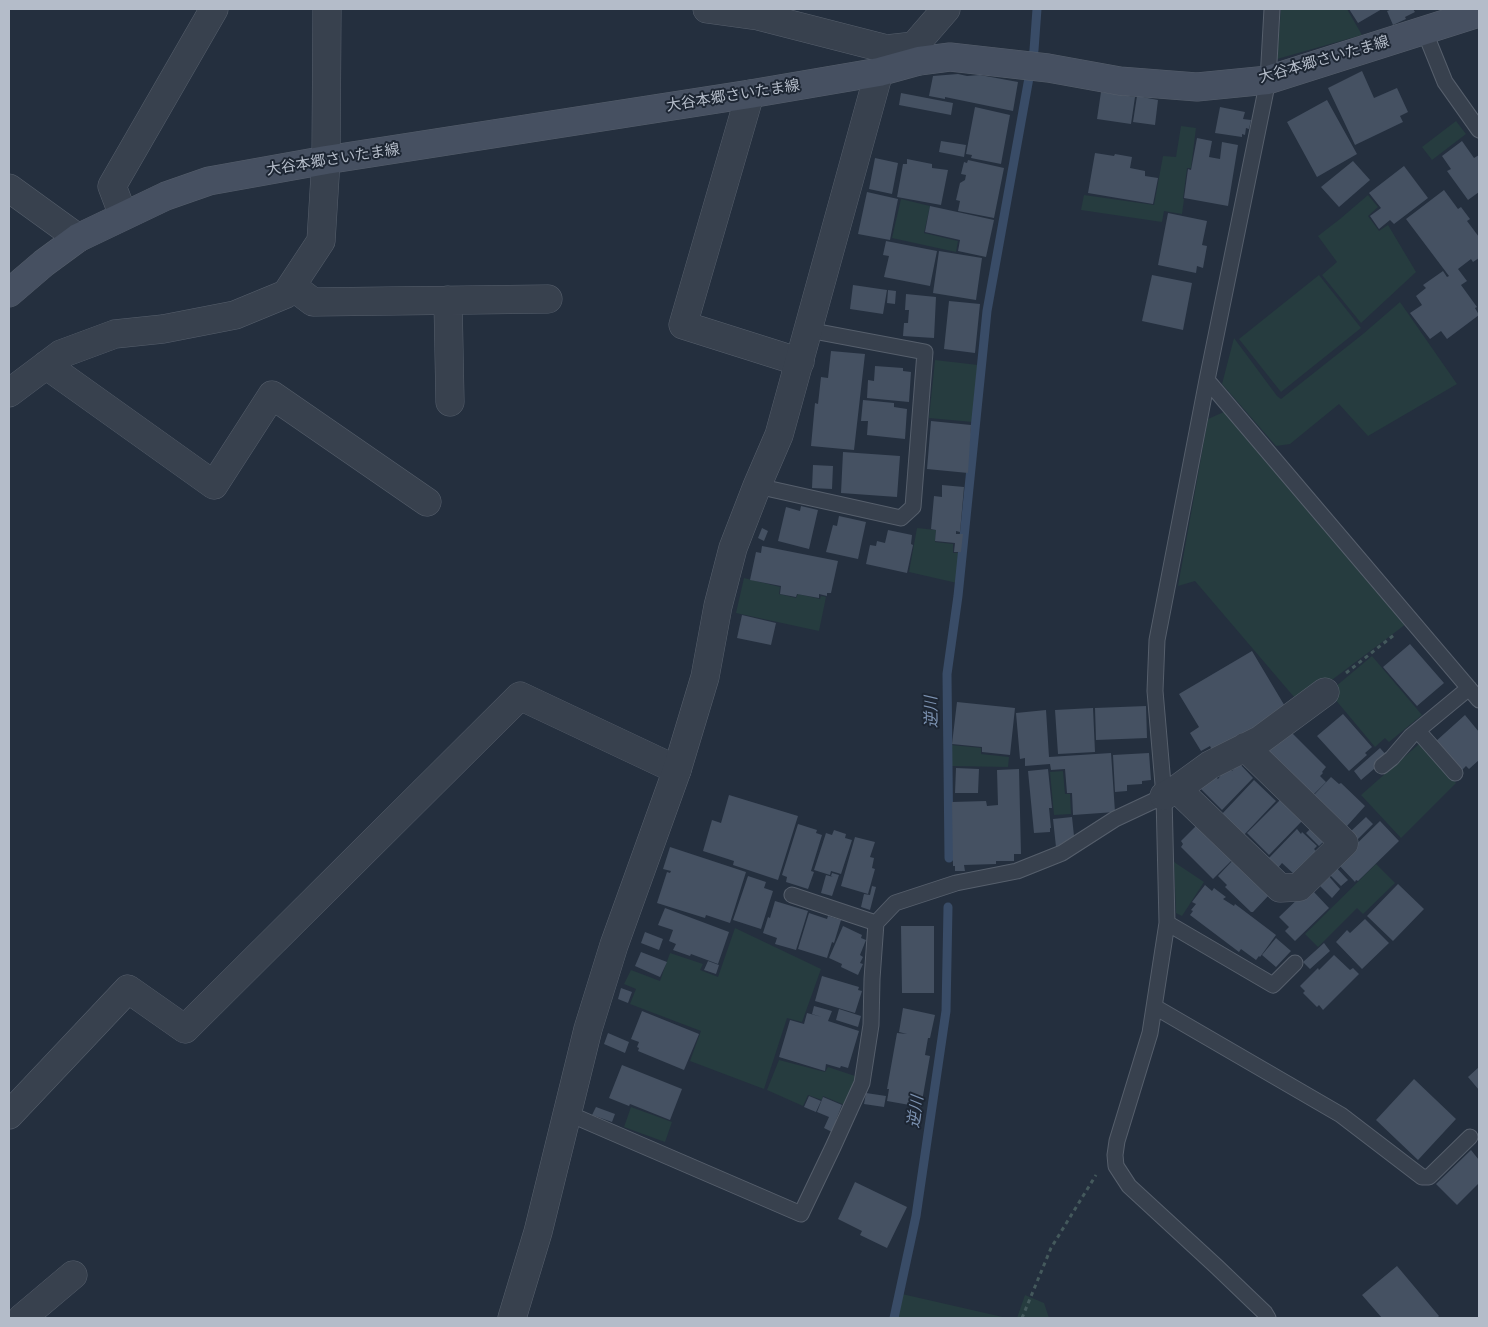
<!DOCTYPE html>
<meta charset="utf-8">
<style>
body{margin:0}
#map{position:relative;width:1488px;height:1327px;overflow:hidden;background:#242f3e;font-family:Helvetica,sans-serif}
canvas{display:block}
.frame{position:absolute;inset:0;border:10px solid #b4bcc9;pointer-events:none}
</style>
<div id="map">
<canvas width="1488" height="1327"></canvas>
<div class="frame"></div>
</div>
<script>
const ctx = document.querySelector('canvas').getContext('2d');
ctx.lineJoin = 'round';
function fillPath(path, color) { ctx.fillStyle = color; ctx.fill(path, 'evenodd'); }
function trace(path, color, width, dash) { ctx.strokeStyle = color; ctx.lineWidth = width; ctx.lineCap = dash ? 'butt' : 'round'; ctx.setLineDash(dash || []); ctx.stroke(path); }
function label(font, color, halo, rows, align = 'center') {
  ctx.font = font + ' Helvetica,"Noto Sans JP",sans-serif'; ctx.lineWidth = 4; ctx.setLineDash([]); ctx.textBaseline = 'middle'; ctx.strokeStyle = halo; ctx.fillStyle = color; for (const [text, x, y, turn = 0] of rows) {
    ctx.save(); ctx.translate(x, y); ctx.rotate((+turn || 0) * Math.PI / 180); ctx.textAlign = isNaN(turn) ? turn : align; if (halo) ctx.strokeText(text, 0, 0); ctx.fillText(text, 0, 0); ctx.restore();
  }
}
const green = new Path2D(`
 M1281,9H1347L1362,35L1277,59Z
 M1456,121L1466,134L1432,160L1422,147Z
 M1181,126L1196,128L1191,168H1187L1183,199H1184L1182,214L1164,211L1162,222L1081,210L1084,195L1154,205L1163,156L1176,157Z
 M1368,195L1378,207L1368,216L1379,231L1388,225L1416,272L1361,323L1322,275L1337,262L1318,236L1340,219Z
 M901,199L930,206L924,233L958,241L956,252L892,238Z
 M1319,275L1361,328L1281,392L1239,339Z
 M1400,302L1457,384L1368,436L1339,404L1290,444L1276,446L1222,384L1234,338L1277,396L1281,399L1363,334Z
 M935,360L978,365L973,422L929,418Z
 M1226,411L1406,624L1300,704L1195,581L1178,586L1208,419Z
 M917,528L936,530L935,542L953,544V553H959L957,583L909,572Z
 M744,578L780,587L779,594L796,598L798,594L820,599L821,596L826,597L819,631L736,613Z
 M1372,656L1422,715L1389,742L1385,738L1375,747L1329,692Z
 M1419,744L1456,783L1401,838L1361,795Z
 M951,745L981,748V754L1009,757L1008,767L951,766Z
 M1063,771L1065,794H1070L1071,814L1054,815L1050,772Z
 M1174,862L1204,882L1182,916L1176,913Z
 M1376,864L1395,883L1363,914L1357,908L1318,947L1305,934Z
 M735,928L821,969L802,1022L787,1018L764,1089L690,1061L701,1031L630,1004L636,989L624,984L631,970L660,981L670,953L703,964L700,970L718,977Z
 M779,1060L825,1072L828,1067L858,1077L847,1106L823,1096L822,1100L808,1095L803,1106L767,1090Z
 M631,1107L672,1122L665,1142L624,1127Z
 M902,1294L1007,1318H897Z
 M1025,1295L1044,1303L1049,1318H1017Z`);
const stream = new Path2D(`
 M949,858L947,674L958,596L987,311L1034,50L1037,9
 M894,1318L916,1216L946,1011L948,907`);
const building = new Path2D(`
 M1349,9H1382L1358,23Z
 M1392,9H1413L1415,12L1405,17L1406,19L1393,25L1387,11Z
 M1362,71L1374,98L1397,88L1408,112L1400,116L1403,122L1355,145L1328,88Z
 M958,74L967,76L980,75L1018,82L1013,111L945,97V99L929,96L933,76Z
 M1101,92L1135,97L1131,124L1097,119Z
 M901,93L953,103L951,115L899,105Z
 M1137,96L1158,100L1155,125L1133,122Z
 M1327,100L1357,154L1317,177L1287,122Z
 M975,107L1010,115L1001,164L971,158L972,155L966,154Z
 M1220,107L1245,112L1243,119L1251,120L1249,129L1246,128L1245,135L1242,134V137L1215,133Z
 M1197,138L1212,141L1209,157L1220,159L1222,142L1238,145L1228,206L1184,198L1188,169L1191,170Z
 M941,141L966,145L964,157L939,152Z
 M1462,141L1474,158L1479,155V192L1468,200L1447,171L1451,169L1442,156Z
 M1095,153L1114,156L1115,154L1132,157L1130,168L1145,171V176L1158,178L1153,204L1088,193Z
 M875,158L898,163L892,194L869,189Z
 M907,159L932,164V168L948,170L941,205L897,197L903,164H907Z
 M968,160L1004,168L994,218L958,211L960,201L956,200L960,183L965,180L966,175L961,174L964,162L967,163Z
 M1353,161L1370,180L1339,207L1321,187Z
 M1404,166L1428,198L1394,224L1390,220L1379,229L1370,216L1381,208L1369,193Z
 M1444,190L1458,209L1461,207L1470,219L1467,221L1479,237V258L1473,262L1471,259L1458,269L1467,281L1461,285L1477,307L1475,308L1479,315L1447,339L1441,331L1430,339L1410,313L1422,305L1416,296L1426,288L1423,285L1443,271L1447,277L1449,276L1406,219Z
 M867,192L898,199L890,240L858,234Z
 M930,206L994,220L986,257L958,251L960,240L925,232Z
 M1168,213L1207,221L1202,245L1207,246L1203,268L1197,266L1196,273L1158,265Z
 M886,241L937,251L930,286L884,277L889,256L883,255Z
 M939,251L982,258L976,300L933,293Z
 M1152,275L1192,283L1183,330L1142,321Z
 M853,285L887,290L883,314L850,309Z
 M888,290L896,291L895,304L887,303Z
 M906,294L936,297L934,338L903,336L904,323H908L909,310H905Z
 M949,301L980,304L975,353L944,349Z
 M831,351L865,354L854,450L811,446L815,403L818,404L821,377L828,378Z
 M875,366L903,368V371L911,372L909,402L867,398L868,380L874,381Z
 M863,400L894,403V407L907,409L905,439L867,435L868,421H861Z
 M931,421L971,425L968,473L927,469Z
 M843,452L900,456L897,497L841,493Z
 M813,465L833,466L832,489L812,488Z
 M942,485L964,487L960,532L956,531V534H963L961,552H954L955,543L935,541L936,530L931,529L934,496L942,497Z
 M801,506L818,510L809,549L778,541L786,507L800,511Z
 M839,516L866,522L858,559L826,552L833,525L837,526Z
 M762,528L768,531L764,541L758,538Z
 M888,530L912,535L911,544L913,545L907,573L866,564L870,545L876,546L877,541L885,543Z
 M762,546L838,561L831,593H827V596L819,594V598L797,594L796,597L780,594L781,586L750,580L756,552L761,553Z
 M742,615L776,623L771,645L737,638Z
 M1410,644L1444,683L1417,706L1383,667Z
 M1252,651L1286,708L1213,752L1210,746L1201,751L1190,733L1199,727L1179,694Z
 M957,702L1015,708L1010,755L982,752V747L952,744Z
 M1146,706L1147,738L1096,740L1095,708Z
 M1093,708L1095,752L1058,754L1055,710Z
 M1046,710L1049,757L1111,753L1115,812L1073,815L1072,793H1067L1065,769L1051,770L1050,764L1025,766V758L1020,759L1016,713Z
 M1343,714L1372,747L1365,753L1367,755L1349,771L1317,736Z
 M1465,715L1479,732V760L1469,769L1466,766L1461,771L1435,742Z
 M1288,729L1326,767L1322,772L1323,773L1320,776L1326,782L1310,798L1268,757L1269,749Z
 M1380,748L1388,757L1361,780L1354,771Z
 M1149,753L1151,780L1142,781V784L1127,785V791L1115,792L1113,755Z
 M1239,763L1253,778L1222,810L1200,788L1213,774L1218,779L1221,775L1219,773L1227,766L1232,771Z
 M956,768L979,769L978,793H955Z
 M1019,769L1021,854H1014V861H996V864L964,865L965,871H955V866H953L952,802L986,801L987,806L998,805L997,770Z
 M1048,769L1052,808H1049L1051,828H1050V832L1034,833L1028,771Z
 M1331,777L1339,784L1341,783L1365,806L1347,826L1314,795Z
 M1254,780L1276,801L1241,838L1221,815Z
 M729,795L798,816L778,880L733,865L734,861L703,851L712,820L721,823Z
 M1282,798L1302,821L1269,855L1247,833Z
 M1072,817L1074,836L1056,847L1053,819Z
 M1366,817L1373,824L1357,840L1350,832Z
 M1380,821L1399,841L1358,881L1356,880L1355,882L1337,863Z
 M798,824L817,830L816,833L822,835L811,871L814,872L808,889L786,882L787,877L782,875Z
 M1197,825L1232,860L1213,879L1181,847L1183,844L1181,841Z
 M1313,826L1326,839L1319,846L1306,833Z
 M1297,829L1301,834L1302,832L1317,846L1314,849L1317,852L1295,875L1282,863L1278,868L1268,859Z
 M834,830L846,834L845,838L852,840L841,874L831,871L830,875L814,870L826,833L832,835Z
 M855,837L875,842L870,857L874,858L872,868L875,869L868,894L841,886Z
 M670,847L746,872L730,923L706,915L705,918L657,903L667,872L670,873L671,871L663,869Z
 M1234,859L1270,894L1253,912H1251L1225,887L1227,885L1218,876Z
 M1333,864L1348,880L1341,886L1326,871Z
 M832,873L839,875L832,896L821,893L826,875L833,877L831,876Z
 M1326,873L1340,889L1332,898L1316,882Z
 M748,876L766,882L764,888L773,891L761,929L733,920Z
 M1398,884L1424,909L1393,941L1367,916Z
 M1205,885L1212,891L1214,888L1226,897L1223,899L1234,906L1235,904L1276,935L1260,957L1259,956L1256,960L1241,949L1239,952L1190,915L1193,911L1191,910L1196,904L1192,902Z
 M872,886L876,887L870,910L861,907L864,894L870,895Z
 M1313,891L1329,908L1295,941L1285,931L1289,927L1279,917L1303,894Z
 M775,901L808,911L796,950L775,944L777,938L763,933L768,917L770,918Z
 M665,908L729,932L718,964L691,954L690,956L673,950L676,944L669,941L673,930L658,925Z
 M809,913L827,919L828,916L841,920L834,943L832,942L827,958L798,949Z
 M1365,919L1389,943L1362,969L1336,942L1347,930L1350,933Z
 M843,926L862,935L861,938L866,940L860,955L863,957L860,963L863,964L858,975L841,967L842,964L829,958Z
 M901,926H934V993H902Z
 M645,932L663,939L659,950L641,943Z
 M1276,938L1291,951L1276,967L1262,955Z
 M1324,943L1330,951L1310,969L1303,962Z
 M641,952L667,962L660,977L635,966Z
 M1334,955L1350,970L1353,968L1359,974L1323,1010L1319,1005L1317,1007L1303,993L1305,991L1300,986L1318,968L1319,970Z
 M708,961L719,965L716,974L704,970Z
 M822,976L859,987L858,990L862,991L855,1013L815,1001Z
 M621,988L632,992L628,1003L618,999Z
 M814,1006L832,1011L828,1021L859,1031L848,1068L841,1066L840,1068L826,1064L825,1071L779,1057L790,1020L804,1024L807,1013L822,1017L812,1014Z
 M903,1008L935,1015L930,1038H928L925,1055L930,1056L921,1107L887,1101L889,1089H887L897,1033L907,1034L899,1032Z
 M839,1009L861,1016L858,1027L836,1020Z
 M642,1011L699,1034L684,1070L638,1051L639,1048L637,1047L639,1042L631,1039Z
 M608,1033L629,1042L625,1053L604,1044Z
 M622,1065L682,1089L670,1120L630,1104L629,1106L609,1098Z
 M1479,1067V1090L1468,1077Z
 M1414,1079L1456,1119L1418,1160L1376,1120Z
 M866,1093L886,1096L884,1107L864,1104Z
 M809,1096L821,1101L816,1112L804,1107Z
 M823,1097L842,1105L836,1120L839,1121L834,1133L824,1128L829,1117L817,1112Z
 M596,1107L615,1114L612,1122L592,1115Z
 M1471,1150L1479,1160V1183L1457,1205L1436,1184Z
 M855,1182L907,1207L887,1248L860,1235L862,1231L838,1219Z
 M1397,1266L1439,1316L1437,1318H1382L1362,1295Z`);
const path = new Path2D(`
 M1346,673L1394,635
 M1022,1318L1051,1248L1096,1175`);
const service = new Path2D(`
 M1424,30L1445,82L1479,130
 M1207,380L1479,700
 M757,486L901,518L913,507L925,352L808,330
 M1418,731L1455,773
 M1382,766L1392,758L1411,736L1469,688
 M876,923L895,903L956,883L1017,871L1062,853L1115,819L1164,796
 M1167,923L1273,985L1295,963
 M1155,1007L1341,1115L1422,1177H1429L1470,1137
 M567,1113L801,1214L833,1147L862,1083L871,1025L872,979L876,923L792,895
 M1268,1318L1265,1313L1217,1267L1129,1186L1116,1166L1115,1155L1117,1141L1150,1033L1167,923L1164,796L1155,691L1157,640L1207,380L1268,80L1272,9`);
const minor = new Path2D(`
 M707,9L758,16
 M754,9L758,16L887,49L914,46L919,61
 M914,46L946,9
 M750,94L683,325L800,362
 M9,188L78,238
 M123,215L112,186L214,9
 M292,286L313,302L548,299
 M448,300L450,402
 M46,365L214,485L272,395L427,502
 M9,393L61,354L115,334L163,329L235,315L286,294L321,241L326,160L327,9
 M1177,789L1280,888L1299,887L1344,843L1245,747
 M1164,796L1177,789L1210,765L1260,740L1325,692
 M9,1115L128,989L185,1029L520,696L677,770
 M22,1318L73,1275`);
const tertiary = new Path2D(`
 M512,1318L538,1232L588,1029L614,945L677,770L705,677L718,606L733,548L757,486L779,435L879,72`);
const secondary = new Path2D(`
 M9,293L44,263L78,238L166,196L209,181L326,160L750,94L879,72L919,61L950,57L1048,68L1120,81L1197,87L1268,80L1479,13`);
const streetNames = [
 ["大谷本郷さいたま線",1324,60,-16],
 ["大谷本郷さいたま線",733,96,-9],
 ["大谷本郷さいたま線",333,160,-9]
];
const waterNames = [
 ["逆川",932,712,-91],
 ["逆川",916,1112,-82]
];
fillPath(green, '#263c3f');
trace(stream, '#394c67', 9);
fillPath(building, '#455162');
trace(service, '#565f6c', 17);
trace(minor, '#565f6c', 29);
trace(tertiary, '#565f6c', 29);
trace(secondary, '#565f6c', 29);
trace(path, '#44595c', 3, [4, 4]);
trace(service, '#38414e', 15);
trace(minor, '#38414e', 28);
trace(tertiary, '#38414e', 28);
trace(secondary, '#465061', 28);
label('15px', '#b4bcc9', '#1d2633', streetNames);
label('italic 16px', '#7c92b1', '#1d2633', waterNames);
</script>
